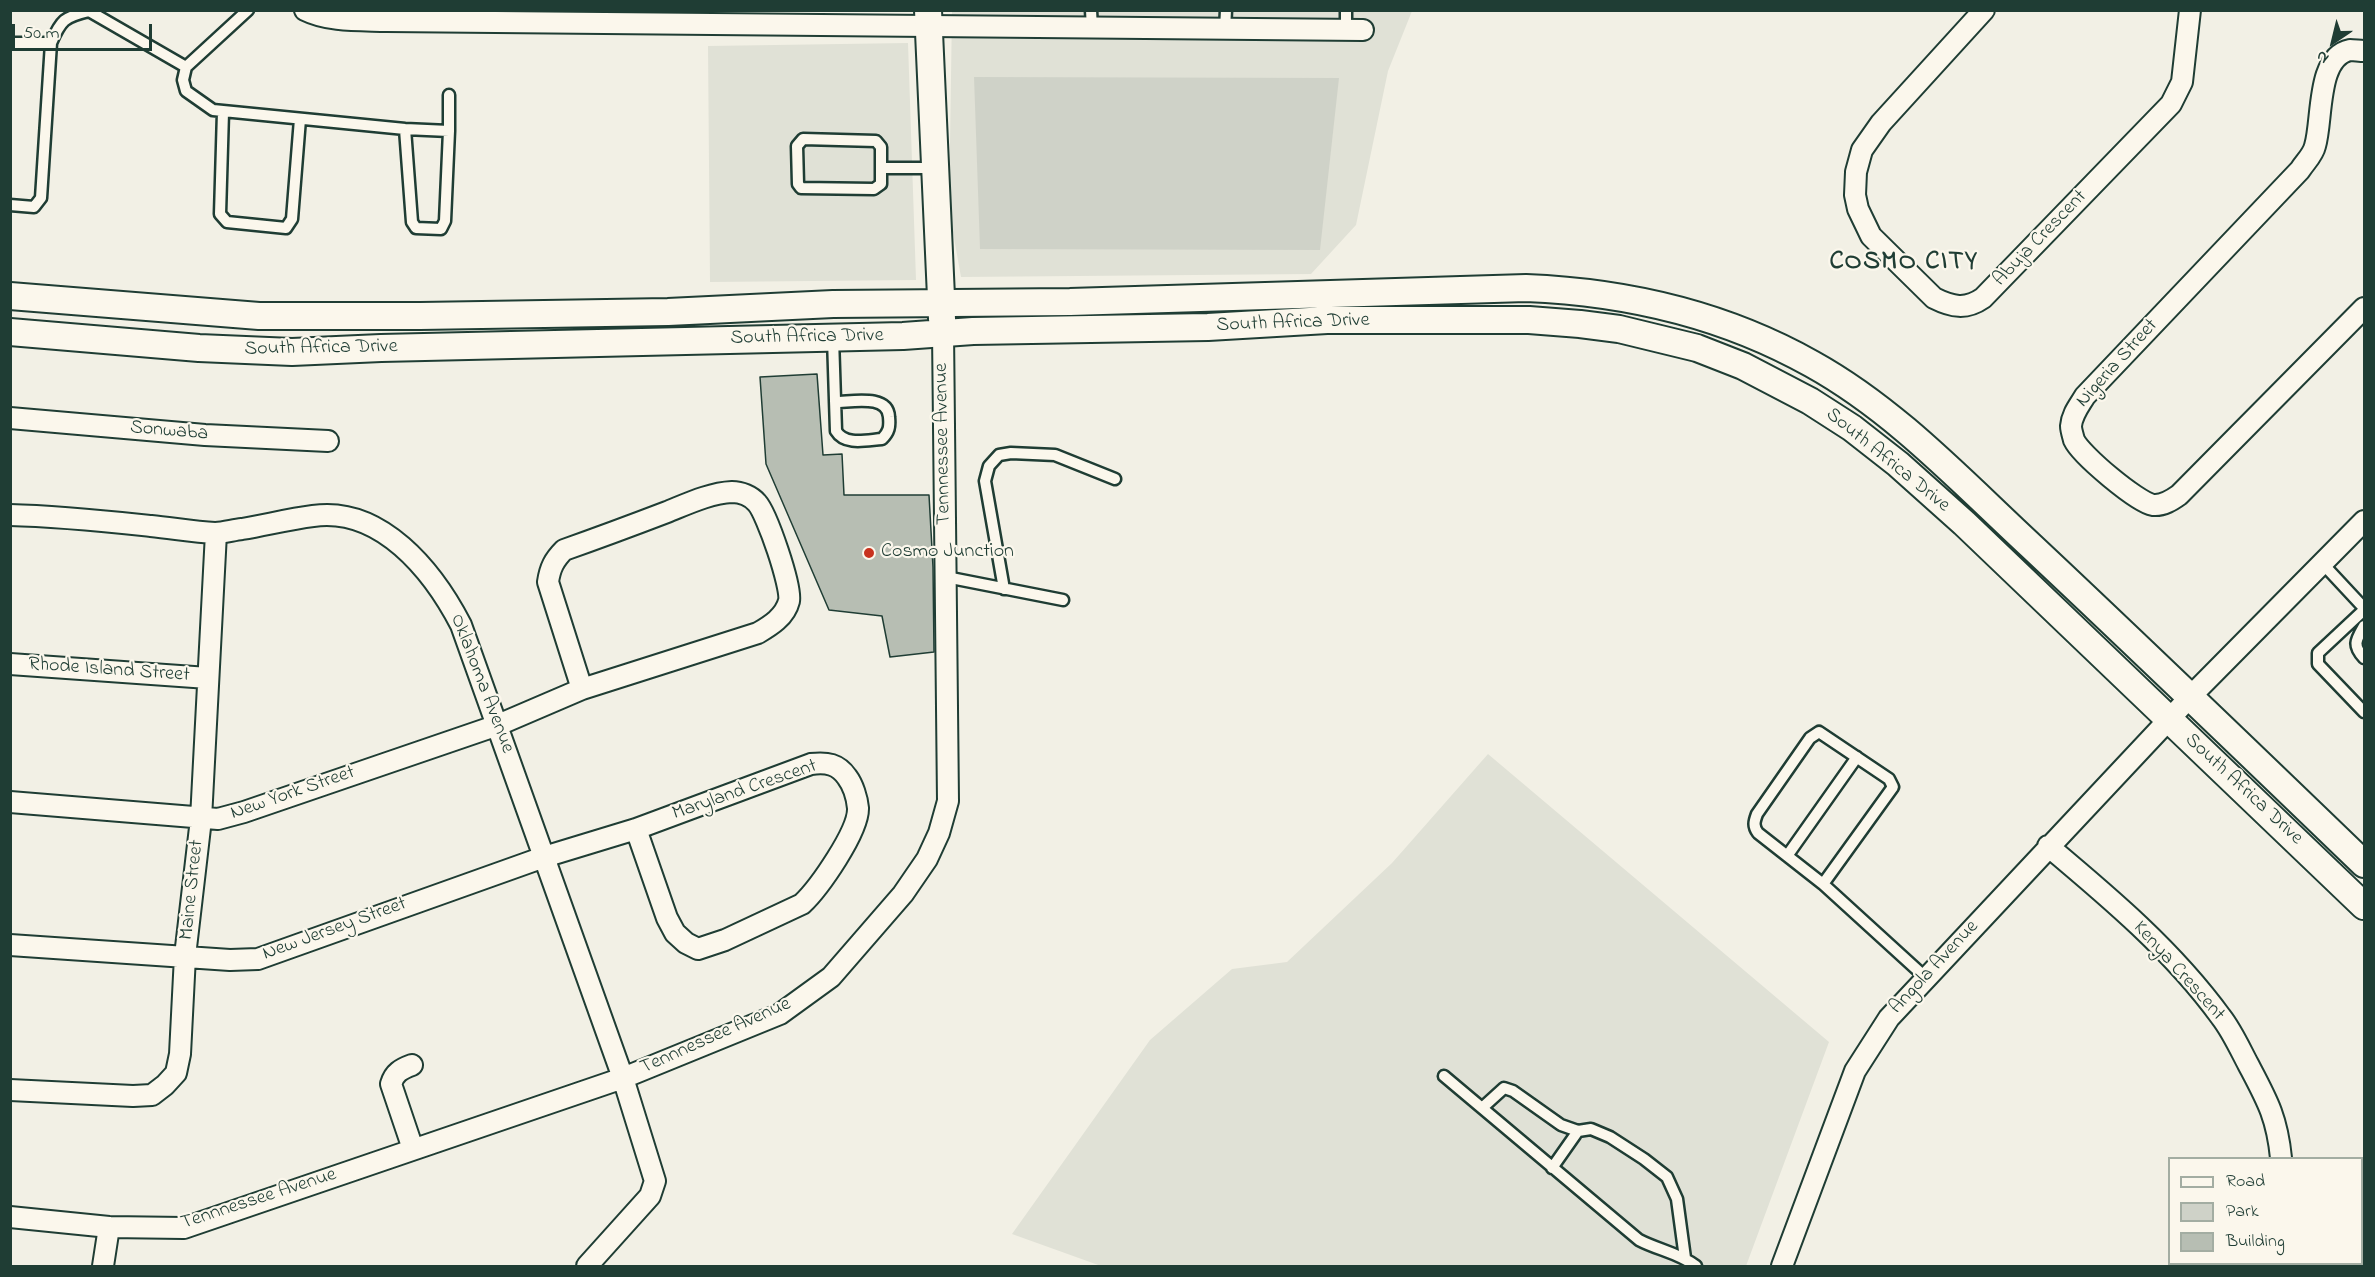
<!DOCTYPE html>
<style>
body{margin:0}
#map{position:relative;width:2375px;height:1277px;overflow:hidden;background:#f2f0e5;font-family:"Indie Flower",sans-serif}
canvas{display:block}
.frame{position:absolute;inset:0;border:12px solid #1f3d34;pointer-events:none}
.legend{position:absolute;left:2168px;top:1157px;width:195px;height:108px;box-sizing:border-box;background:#fbf7ec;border:2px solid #a3ada2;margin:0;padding:8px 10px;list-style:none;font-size:18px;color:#1f3d34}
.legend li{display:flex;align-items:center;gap:12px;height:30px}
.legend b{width:30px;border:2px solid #a3ada2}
.north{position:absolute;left:2303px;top:12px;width:60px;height:60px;-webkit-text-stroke:4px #fbf7ec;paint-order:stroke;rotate:215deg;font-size:16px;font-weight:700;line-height:24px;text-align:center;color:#1f3d34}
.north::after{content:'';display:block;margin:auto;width:21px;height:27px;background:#1f3d34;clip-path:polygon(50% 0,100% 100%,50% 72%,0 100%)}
.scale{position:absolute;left:12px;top:24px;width:140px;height:27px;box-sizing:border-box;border:3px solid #1f3d34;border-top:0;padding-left:8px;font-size:18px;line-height:21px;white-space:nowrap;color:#1f3d34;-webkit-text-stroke:4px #fbf7ec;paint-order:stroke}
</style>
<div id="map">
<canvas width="2375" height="1277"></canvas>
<div class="frame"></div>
<ul class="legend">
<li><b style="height:8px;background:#fbf7ec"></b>Road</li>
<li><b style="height:16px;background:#cfd2c8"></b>Park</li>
<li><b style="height:16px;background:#b7beb3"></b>Building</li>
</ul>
<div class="north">N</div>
<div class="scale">50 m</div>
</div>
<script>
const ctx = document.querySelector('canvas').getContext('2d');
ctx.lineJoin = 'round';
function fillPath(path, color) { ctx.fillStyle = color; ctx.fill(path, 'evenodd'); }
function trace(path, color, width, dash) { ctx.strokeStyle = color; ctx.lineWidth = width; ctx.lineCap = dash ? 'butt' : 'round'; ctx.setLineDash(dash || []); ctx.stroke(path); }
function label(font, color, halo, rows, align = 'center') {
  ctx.font = font + ' "Indie Flower",sans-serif'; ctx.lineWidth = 4.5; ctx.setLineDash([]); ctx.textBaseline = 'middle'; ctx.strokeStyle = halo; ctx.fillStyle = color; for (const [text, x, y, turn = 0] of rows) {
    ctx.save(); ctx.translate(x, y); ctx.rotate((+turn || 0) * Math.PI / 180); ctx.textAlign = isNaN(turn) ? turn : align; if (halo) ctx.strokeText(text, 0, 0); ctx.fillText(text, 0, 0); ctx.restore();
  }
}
const built = new Path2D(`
 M952,11H1412L1388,71L1356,225L1311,274L961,277L949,210Z
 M908,43L916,280L710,282L708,46Z
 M1488,754L1829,1042L1746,1266H1101L1012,1234L1150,1040L1232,969L1287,962L1392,863Z`);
const green = new Path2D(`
 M974,77L1339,78L1320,250L980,249Z`);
const building = new Path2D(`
 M817,374L823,455L842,454L844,495H929L933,567L934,652L890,657L882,616L829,610L766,464L760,377Z`);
const service = new Path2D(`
 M248,10L186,67L183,80L186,91L213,110L405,129L449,131L445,221L441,229L416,228L412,222L405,129
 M1091,10L1092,29
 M1225,30L1226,10
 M1346,30V10
 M10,43H51
 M223,112L220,214L227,222L286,228L292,219L300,119
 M449,131V95
 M803,139L876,141L881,147V184L874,189L801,188L798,184L797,146Z
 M882,168H936
 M10,205L34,207L41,198L51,43C61,20 64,17 89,11L186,67
 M833,338L836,431C845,446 867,440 882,439C889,432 890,427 889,417C888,394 852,402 835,402
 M2323,564L2364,608
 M946,577L1063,600
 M1004,589L985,481L989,466L999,455L1011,453L1055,455L1115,479
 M2364,610L2318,653V664L2364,712
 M2364,626C2356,640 2352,645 2364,658
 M1787,856L1857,757
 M1823,884L1893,787L1889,779L1819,732L1810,738L1757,814C1754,822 1753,826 1758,833L1823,884L1925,977
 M1444,1076L1639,1240C1658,1250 1679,1253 1696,1266
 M1482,1108L1504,1088L1513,1091L1561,1125L1578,1131L1591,1129L1610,1137L1644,1159L1667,1177L1677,1199L1685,1258
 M1552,1168L1578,1131`);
const minor = new Path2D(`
 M305,10C329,22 360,20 387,21L1363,30
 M1984,10L1881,123L1862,150L1856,172L1855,195L1858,209L1871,236L1934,298C1952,307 1966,310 1983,298L2171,104L2182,82L2190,10
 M2364,51C2360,51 2354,50 2350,50C2316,57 2323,120 2315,146C2313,155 2305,162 2300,170L2085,396C2079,406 2072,414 2071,426C2071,430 2073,436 2074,440C2081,455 2137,502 2153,505C2163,506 2172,500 2179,495L2364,308
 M10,418L205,435L328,441
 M10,515C58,516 104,521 151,526C172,528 194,532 215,533C223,533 233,530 242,529C266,525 289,519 313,516C381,506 433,571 461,625L623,1078L655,1181L650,1196L587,1266
 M10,664L208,678
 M10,802L218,819L244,812L498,725L582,689L758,633C770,626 785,617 789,601C792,587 767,514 757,503C751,496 741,492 732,492C710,493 687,504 667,512C633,525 598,538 564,550C554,560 550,568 548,582L582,689
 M2048,846C2110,898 2173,951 2221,1017C2232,1031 2240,1049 2248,1064C2267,1100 2277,1117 2281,1158
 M10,945L230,960L258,959L544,857L636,829L811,764C827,762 838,764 847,777C853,785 857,798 858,808C859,831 819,888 802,904L725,940L698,949L686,943L675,933L667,918L636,829
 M412,1065C401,1069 394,1073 391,1084L413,1149
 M10,1090L133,1096L152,1095L165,1085L176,1073L180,1054L185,956L201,819L216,533
 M10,1217L109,1227L184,1228L623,1078L780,1014L831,977L903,894L927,859L939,833L948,801L943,332
 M2290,1264V1266
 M103,1266L109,1227
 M1782,1266L1855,1071L1889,1018L2190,697L2364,521`);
const tertiary = new Path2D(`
 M928,10L942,319
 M10,296L259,316H420L668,312L833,304L1070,302L1526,288C1627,292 1723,314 1812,364C1895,410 1961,481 2030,545C2142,650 2253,757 2364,864
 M10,332L199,348L292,352L381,348L903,336L973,331L1208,327L1327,320H1529L1580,324L1619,329L1697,348L1743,366L1810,401L1852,428L1898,464L1964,523L2364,906`);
const markers = [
 [869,553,6,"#c8321e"]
];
const streetNames = [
 ["Abuja Crescent",2041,239,-46],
 ["South Africa Drive",1293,324,-2],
 ["South Africa Drive",807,338,-1],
 ["South Africa Drive",321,349,-1],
 ["Nigeria Street",2118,364,-48],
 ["Sonwaba",169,432,5],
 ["Tennnessee Avenue",944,444,-91],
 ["South Africa Drive",1887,461,39],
 ["Rhode Island Street",109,671,4],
 ["Oklahoma Avenue",481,684,69],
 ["South Africa Drive",2243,790,43],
 ["Maryland Crescent",745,791,-19],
 ["New York Street",293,794,-19],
 ["Maine Street",193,890,-84],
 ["New Jersey Street",335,930,-20],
 ["Angola Avenue",1935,968,-47],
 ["Kenya Crescent",2178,972,48],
 ["Tennnessee Avenue",716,1037,-24],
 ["Tennnessee Avenue",259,1200,-18]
];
const poiNames = [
 ["Cosmo Junction",881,553]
];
const districtNames = [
 ["COSMO CITY",1904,264]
];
fillPath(built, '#e0e1d6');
fillPath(green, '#cfd2c8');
fillPath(building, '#b7beb3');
trace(building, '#1f3d34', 1.5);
trace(service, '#1f3d34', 15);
trace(minor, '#1f3d34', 24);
trace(tertiary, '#1f3d34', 30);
trace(service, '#fbf7ec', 10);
trace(minor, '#fbf7ec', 20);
trace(tertiary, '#fbf7ec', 26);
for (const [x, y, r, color] of markers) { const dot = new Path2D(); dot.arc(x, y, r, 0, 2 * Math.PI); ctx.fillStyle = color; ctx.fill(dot); trace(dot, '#fbf7ec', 2); }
label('20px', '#1f3d34', '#fbf7ec', streetNames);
label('20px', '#1f3d34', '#fbf7ec', poiNames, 'left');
ctx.letterSpacing = '1.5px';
label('bold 26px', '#1f3d34', '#fbf7ec', districtNames);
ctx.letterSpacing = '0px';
</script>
